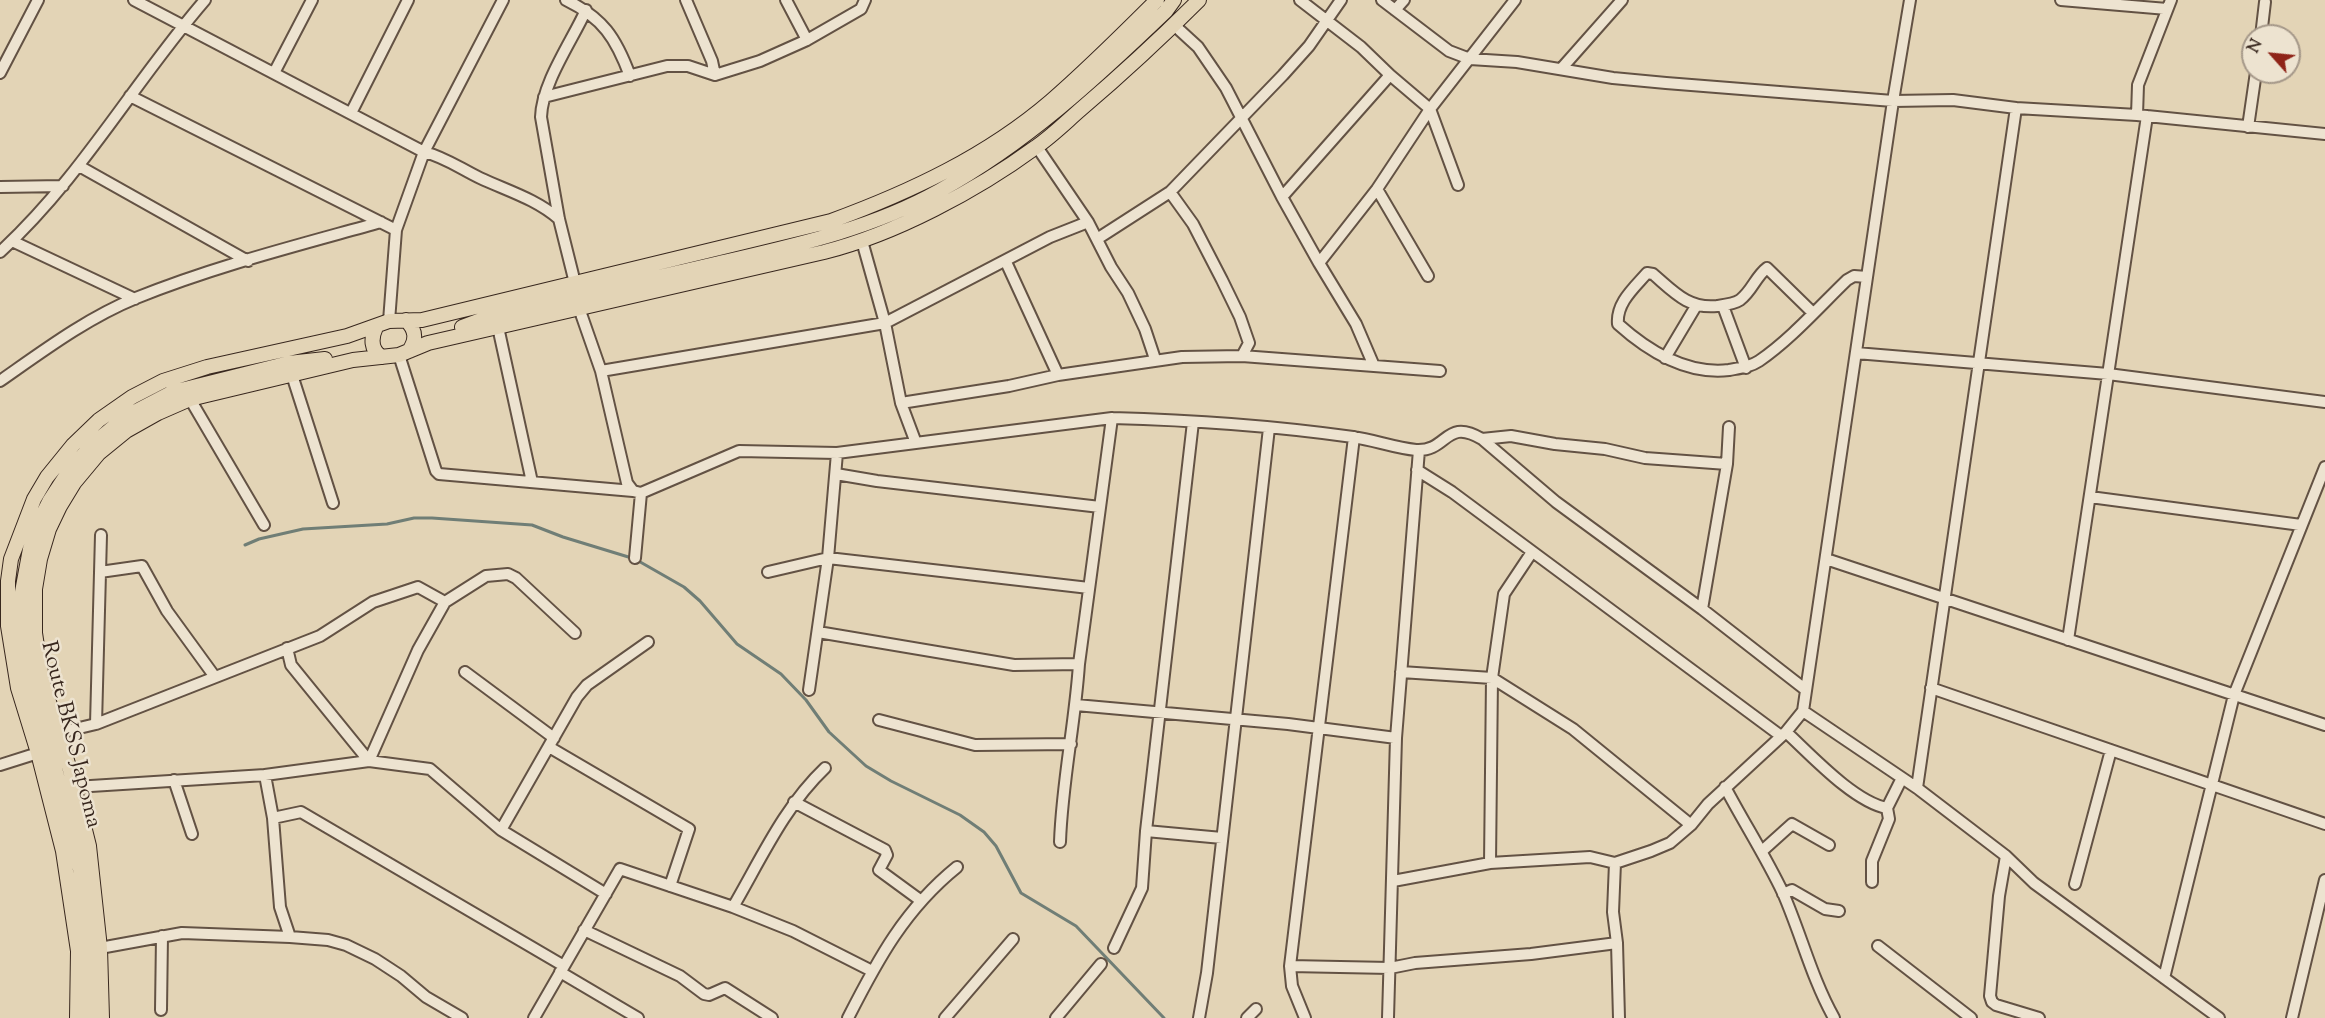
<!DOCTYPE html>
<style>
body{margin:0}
#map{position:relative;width:2325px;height:1018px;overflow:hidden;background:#e3d4b6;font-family:"Sorts Mill Goudy",serif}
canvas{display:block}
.north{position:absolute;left:2241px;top:24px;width:60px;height:60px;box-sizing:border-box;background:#ede3d0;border:2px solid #a59889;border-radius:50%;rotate:297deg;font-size:16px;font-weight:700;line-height:24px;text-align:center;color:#38271e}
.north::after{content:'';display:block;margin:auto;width:21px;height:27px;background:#8f2418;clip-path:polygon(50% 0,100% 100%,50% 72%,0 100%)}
</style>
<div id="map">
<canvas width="2325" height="1018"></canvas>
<div class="north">N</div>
</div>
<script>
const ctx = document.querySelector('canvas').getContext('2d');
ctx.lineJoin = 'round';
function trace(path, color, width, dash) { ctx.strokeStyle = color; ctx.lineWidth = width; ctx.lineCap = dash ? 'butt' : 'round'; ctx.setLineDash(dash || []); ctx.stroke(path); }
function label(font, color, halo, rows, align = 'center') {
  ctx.font = font + ' "Sorts Mill Goudy",serif'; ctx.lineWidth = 5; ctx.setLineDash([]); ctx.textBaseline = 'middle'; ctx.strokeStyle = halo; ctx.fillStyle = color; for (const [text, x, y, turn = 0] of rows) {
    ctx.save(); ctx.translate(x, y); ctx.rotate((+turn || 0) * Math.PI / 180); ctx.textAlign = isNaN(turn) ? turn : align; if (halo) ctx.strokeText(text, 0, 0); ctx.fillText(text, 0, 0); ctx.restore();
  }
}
const stream = new Path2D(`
 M245,545L259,539L303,529L387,524L414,518H432L532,525L563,537L635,559L684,587L700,601L737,644L781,674L806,700L829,732L866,766L891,781L960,815L984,832L996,846L1021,893L1076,926L1164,1018`);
const minor = new Path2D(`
 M134,0L424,152C445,157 461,169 480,178C508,191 536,199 559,219
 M566,0C603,18 616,38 630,76
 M686,0L712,61L715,75
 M786,0L807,40
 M1300,0L1361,47L1390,75L1430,109L1458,185
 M1382,0L1449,51L1470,59L1517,62L1613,78L1666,83L1893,101L1953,100L2016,108L2137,115L2325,134
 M2061,0L2167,9
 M1395,10L1404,0
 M1174,25L1198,47L1226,88L1282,197L1319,263L1356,324L1374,366
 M2261,36L2265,2
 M1561,69L1622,0
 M0,73L38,0
 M274,73L312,0
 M130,96L396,230
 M544,97L667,66H688L715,75L760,61L807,40L861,9L865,0
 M351,113L408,0
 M2137,115L2138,85L2171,0
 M2248,127L2256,72
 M1037,147L1088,222L1111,267L1128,293L1145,329L1155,359
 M79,166L248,261
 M0,187L63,186
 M1377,189L1428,276
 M1170,192L1193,224L1222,280L1240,317L1249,343L1242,356
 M1282,197L1390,75
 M1097,239L1170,192L1283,75L1309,46L1341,0
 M12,241L135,299
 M862,241L885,323L901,403L916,443
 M0,252C81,178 134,82 205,0
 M1006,262L1058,375
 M1319,263L1377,189L1430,109L1515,0
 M575,283L559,219L541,117C542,83 572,41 586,10
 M1723,306L1746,368
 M579,308L601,371L627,483L633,491L641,493L739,451L837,453L1112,418C1192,420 1274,426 1353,437C1374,440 1395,448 1416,450C1448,452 1445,417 1482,439L1556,502L1702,609L1806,690
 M1813,313L1767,268C1756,276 1752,291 1740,300C1734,304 1724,305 1717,306C1688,309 1674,292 1653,274L1647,273C1634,288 1616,303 1618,324C1648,351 1686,375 1729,370C1740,368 1750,367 1759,361C1791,339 1819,307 1847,280L1854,276L1867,277
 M389,321L396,230L424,152L503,0
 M498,327L532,482
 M1856,353L2108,374L2325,402
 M399,355L436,471L439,474L633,491
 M1665,358L1696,306
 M601,371L885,323L1050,237L1088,222
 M292,375L333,503
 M0,381C43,351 87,318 136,298C215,266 299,245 381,222
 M190,399L264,525
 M901,403L1009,386L1058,375L1182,357L1242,356L1440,371
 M1482,439L1511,436L1555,444L1605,449L1645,458L1727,464
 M1417,470L1452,492L1781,736
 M836,474L877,481L1100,507
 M2090,497L2301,525
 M635,558L641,493
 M1826,559L2325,725
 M100,572L142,566L167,611L215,677
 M768,572L828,558L1089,588
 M1702,609L1727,464L1729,427
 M818,632L1014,665L1079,664
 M2068,640L2147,116
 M287,648L291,665L369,761L418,650L445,602L486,576L508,574L516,578L575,633
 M465,672L554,738
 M1401,672L1492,678L1573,729L1691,825
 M1931,688L2325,824
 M809,690L828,558L837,453
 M1076,705L1288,724L1396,738
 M1803,711L1917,788L2006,856L2034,883L2219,1018
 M879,720L975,745L1071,744
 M96,724L101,535
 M1786,732C1811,755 1854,802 1887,808
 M58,733L96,724L320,636L373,602L418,587L445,602
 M549,747L689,829L670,886
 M0,765L38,753
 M265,775L273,818L280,907L290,937
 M174,780L192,834
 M75,787L265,775L369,761L430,769L501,830L606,894
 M1725,787C1744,823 1766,857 1783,893C1801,934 1812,979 1834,1018
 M1917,788L2016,108
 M794,802L885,850L887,855L879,870L920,900
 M273,818L301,812L564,966
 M501,830L577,697L587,685L648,642
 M1146,831L1222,838
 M1060,842C1062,782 1075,724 1079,664L1112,418
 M1762,851L1792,824L1829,845
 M2006,856L1999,896L1990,996L1992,1002L1996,1005L2039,1018
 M1490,863L1492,678L1504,594L1532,552
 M1615,863L1613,912L1617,943L1619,1018
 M1393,881L1490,863L1590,857L1615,863L1651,851L1670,843L1691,825L1708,804L1786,732L1803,711L1893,101L1910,0
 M1872,882V861L1889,819L1887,808L1902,778
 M2075,884L2111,750
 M1783,894L1792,890L1825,909L1839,911
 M733,907C761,859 784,807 825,768
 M584,930L680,976L704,994L709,995L725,988L772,1018
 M1878,946L1971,1018
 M100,948L182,933L290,937L328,940L346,945L375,959L401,976L426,997L462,1018
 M1114,948L1142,888L1146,831L1193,422
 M1290,966L1390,968L1415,963L1531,954L1617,943
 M560,972L638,1018
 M2164,978L2234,695L2325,467
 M161,1010L162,936
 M534,1018L620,869L733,907L793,931L872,971
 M848,1018C878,959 905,909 957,867
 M945,1018L1013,939
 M1056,1018L1101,964
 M1199,1018L1207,973L1269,428
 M1247,1018L1256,1009
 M1305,1018L1292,986L1290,966L1354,437
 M1388,1018L1396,738L1419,450
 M2292,1018L2325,880`);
const major = new Path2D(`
 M406,320C416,330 417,339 409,351
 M376,327C371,338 370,350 382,357
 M462,327L494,315C567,298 641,281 715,264C792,246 869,230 939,191C1025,144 1095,79 1166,11L1174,0
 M77,1018L78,951L63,851L38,753L18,688L8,626V581L11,559L34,499L47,477L73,445L99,420L132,397L163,381L207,367L347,336L389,321L422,320L831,221C910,192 987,156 1051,101C1088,69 1123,34 1157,0
 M89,1018V952L80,869L69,819L29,676L22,631V592L30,549L39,522L50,500L69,471L93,444L127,416L173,392L289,363L325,359
 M102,1018L100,948L89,846L70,770L42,679L35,633V589L40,559L49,529L60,506L74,483L99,453L126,431L158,413L190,399L353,360L399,355L428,343L824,252C895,234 976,191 1036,147C1052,136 1066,122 1081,109C1122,74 1161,38 1199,0`);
const streetNames = [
 ["Route BKSS Japoma",69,735,76]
];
trace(stream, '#707e76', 3);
trace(minor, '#635244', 14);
trace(major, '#38271e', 16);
trace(minor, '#ede3d0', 10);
trace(major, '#e3d4b6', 14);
label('22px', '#38271e', '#ede3d0', streetNames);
</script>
